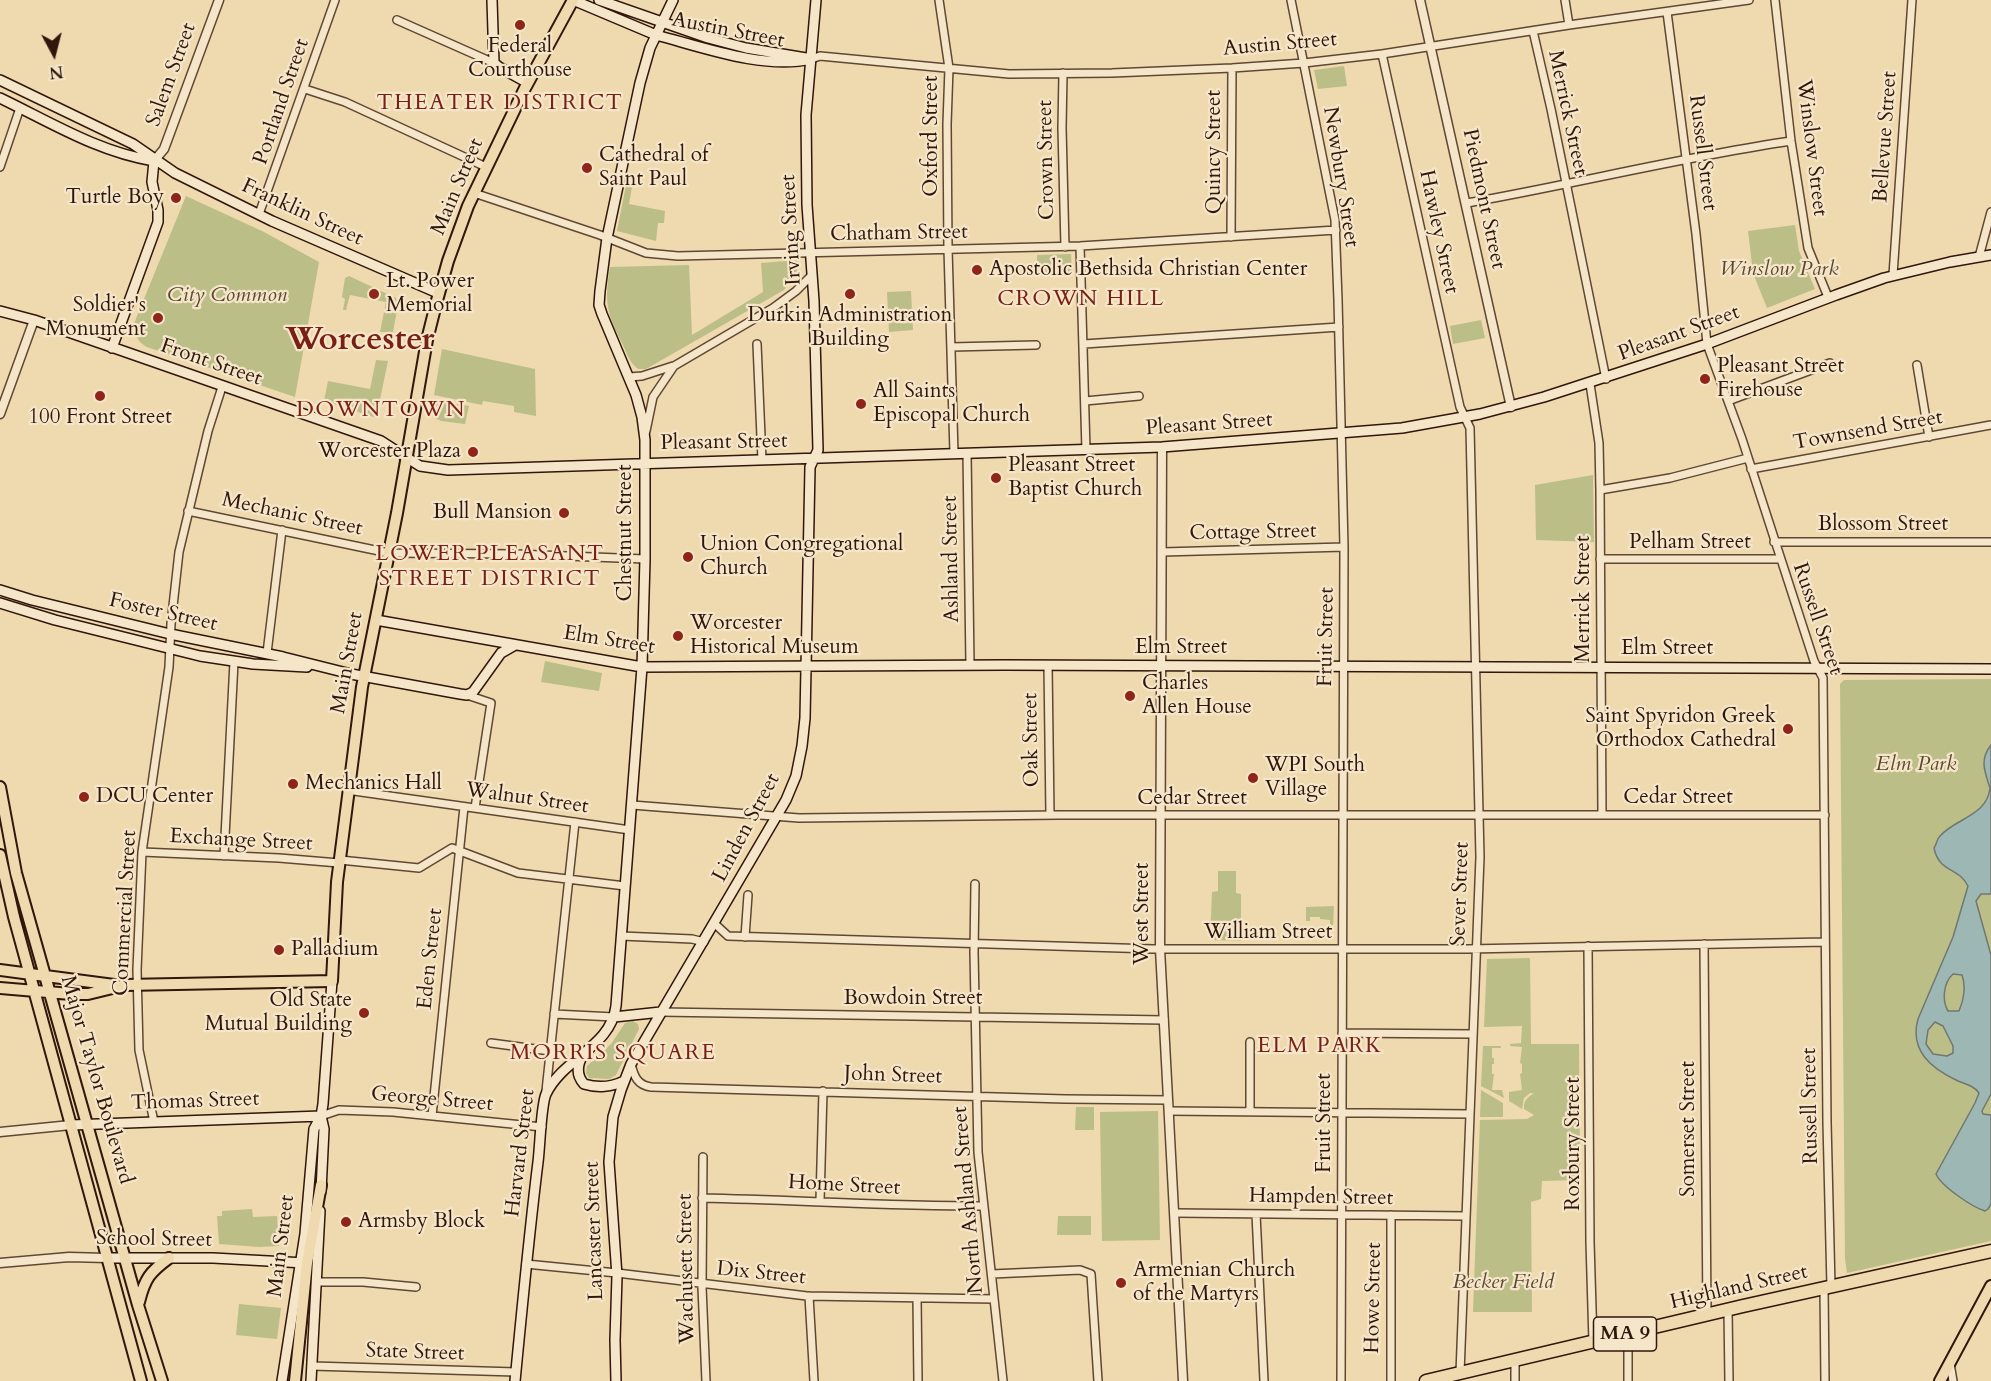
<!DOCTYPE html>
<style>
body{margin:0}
#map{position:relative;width:1991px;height:1381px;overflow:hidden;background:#efd9ae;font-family:Cardo,serif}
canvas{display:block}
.north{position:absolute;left:24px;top:24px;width:60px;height:60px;-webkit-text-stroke:4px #f5e6ca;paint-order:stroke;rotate:173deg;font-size:16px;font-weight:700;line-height:24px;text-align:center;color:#30160b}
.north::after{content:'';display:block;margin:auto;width:21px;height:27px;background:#30160b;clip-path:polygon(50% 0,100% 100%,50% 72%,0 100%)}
</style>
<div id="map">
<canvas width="1991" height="1381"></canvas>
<div class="north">N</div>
</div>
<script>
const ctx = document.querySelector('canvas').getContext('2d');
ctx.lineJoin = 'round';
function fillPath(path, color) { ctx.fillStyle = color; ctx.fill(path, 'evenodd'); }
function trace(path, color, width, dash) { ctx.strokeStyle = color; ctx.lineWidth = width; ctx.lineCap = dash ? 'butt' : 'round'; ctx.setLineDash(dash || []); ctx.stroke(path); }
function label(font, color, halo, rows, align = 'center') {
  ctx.font = font + ' Cardo,serif'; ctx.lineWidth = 4.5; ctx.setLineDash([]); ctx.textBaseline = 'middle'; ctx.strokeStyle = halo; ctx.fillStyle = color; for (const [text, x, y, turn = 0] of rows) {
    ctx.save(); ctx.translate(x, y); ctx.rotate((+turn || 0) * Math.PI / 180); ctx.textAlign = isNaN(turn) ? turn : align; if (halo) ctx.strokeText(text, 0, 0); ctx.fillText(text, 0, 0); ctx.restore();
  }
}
const green = new Path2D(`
 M1344,66L1347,86L1318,89L1314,70Z
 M626,185L632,187L629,204L665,211L664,223H658L656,241L617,231Z
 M186,196L264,232L319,262L295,397L147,347C137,342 133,333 135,321Z
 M1795,225L1799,251L1815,289L1767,308L1753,273L1748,231Z
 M1071,254L1072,274H1037V255Z
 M799,260L796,275L784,290L646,369H638C630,363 627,354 623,345C607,314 604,303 610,267L689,265L692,335L763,292L761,263Z
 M349,276L396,298L398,305L393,332H380L386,302L350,295L346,310H343L345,299L342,297L345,278Z
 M911,291L913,330L889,332L887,292Z
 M1481,320L1485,338L1453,344L1450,326Z
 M442,349L535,369L536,416L514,412V406L483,401L482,405L434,395Z
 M376,360L388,361L377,414L374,417L324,401L328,381L370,389Z
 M434,400L469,406L465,424L441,421L435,418L432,410Z
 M1593,475L1594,542L1536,540L1535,485Z
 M545,661L602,673L599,691L541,682Z
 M1991,679V1241L1847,1273L1845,1259L1840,684L1844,680Z
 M1218,871H1236V893L1241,894V941L1210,940L1212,892L1218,891Z
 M1334,906L1333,925H1330V920L1320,919V917H1310V921H1306V907Z
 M1530,958L1531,1044H1579L1580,1180L1542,1181L1541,1199L1531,1202L1532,1312H1473L1480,1120L1527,1119L1534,1115L1524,1109C1523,1101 1528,1097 1534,1093H1530L1524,1098L1522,1109L1509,1101V1092L1522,1090L1520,1074L1522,1073V1064L1520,1063L1522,1047L1510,1046V1044L1521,1043L1522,1026L1484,1027L1487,959Z
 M633,1021L638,1024L639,1029L616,1075L609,1079L589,1078L586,1073L587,1066L611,1044L625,1023Z
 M1483,1046H1501V1048H1492V1058H1494V1064H1492V1074H1494L1492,1090H1502L1504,1098L1481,1086Z
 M1481,1090L1503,1103V1117H1480Z
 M1076,1107H1094V1130H1075Z
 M1158,1111L1160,1240L1102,1241L1100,1112Z
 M252,1209L253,1217L277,1216L279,1246L259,1247L219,1244L217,1216H222V1211Z
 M1058,1216H1091V1235H1057Z
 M239,1304L281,1308L277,1339L236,1335Z`);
const water = new Path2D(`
 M1991,745V894H1981L1976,901L1991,955V1094L1982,1111L1983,1114L1991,1115V1204L1988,1209L1985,1211C1972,1207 1941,1186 1936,1174L1975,1103L1979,1093C1974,1086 1966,1084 1958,1081C1932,1069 1909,1051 1918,1019L1953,937L1968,886C1959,867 1939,873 1934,848C1937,844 1936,840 1940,836C1956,818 1987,816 1990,788C1985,772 1979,760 1991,745ZM1953,974L1962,975C1966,986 1964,1000 1959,1011H1948C1942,1001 1943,983 1953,974ZM1935,1022L1943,1026L1953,1046V1053L1947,1056L1933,1054L1926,1044L1928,1030Z`);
const minor = new Path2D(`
 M939,0L949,68L947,124L948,249L954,453
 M1291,0L1335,220L1338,300L1344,547L1341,1381
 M1565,0L1569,25
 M1775,0L1791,141L1808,248L1828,297
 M1667,12L1696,234L1707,344L1742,439L1814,661L1823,678L1827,1122L1831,1287
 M397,20L494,63
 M1533,31L1551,109L1606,379
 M1382,54L1460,407L1470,428L1480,857L1460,1373
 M811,59L820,56L1009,74L1112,73L1232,68L1304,63L1382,54L1569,25L1749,0
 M1063,73L1062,128L1065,247
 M305,89L345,102L486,167
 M0,167L20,108
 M474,193L600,235L646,253L678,256L1080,246L1336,230
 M1467,203C1575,184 1682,157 1791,141
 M259,214L335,0
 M1231,237L1232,68
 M1080,246L1086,450
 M1979,257L1991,212
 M1893,275L1912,0
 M757,344L762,460
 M1084,344L1339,327
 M951,347L1036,345
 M1917,365L1929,437
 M629,377L642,376L673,366
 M1590,384L1599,443L1600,490L1602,814
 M1085,401L1139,396
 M1728,401L1830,363
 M646,431L653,397L674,366L773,308L796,291L812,275
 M967,453L970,665
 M1751,469L1991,425
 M1600,490L1670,478L1748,458
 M188,511L389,553L515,554L645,559
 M1774,542H1991
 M1162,552L1344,547
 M1600,559H1780
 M267,653L282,530
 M1048,665L1050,815
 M467,695L491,703L475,808
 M347,790L630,830
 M632,805L799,818L1059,815H1825
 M142,852L279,858L339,863
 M224,856L234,662
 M340,860L419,868L452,848L518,873L625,886
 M975,884L974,952L978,1152L1003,1381
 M715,924L728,936L1153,949H1468L1825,942
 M621,936L692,939L704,942
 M745,937L748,895
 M1704,944L1707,1315
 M1588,946L1590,1242L1593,1342
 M661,1012L1164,1020
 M554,1014L614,1017
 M1342,1033L1473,1034
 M491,1043L550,1051
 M631,1064C634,1076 637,1085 651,1087L1065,1099L1168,1100
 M546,1091L575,822
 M1169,1111L1470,1114
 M1250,1112V1042
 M321,1116L339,1110L393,1112L542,1127
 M432,1116L464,807
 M154,1122L139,1050L137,970L142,852L169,667L171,624L179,552L208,431L222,387
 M703,1157L702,1287L706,1381
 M702,1198C796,1200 890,1206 984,1206
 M820,1201L823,1091
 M1175,1213L1466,1216
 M1256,1214L1264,1381
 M526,1264L617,1273L807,1296L994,1299
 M992,1274L1080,1270L1091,1274L1098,1381
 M317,1282H363L416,1287
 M1824,1288L1825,1381
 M809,1296L814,1381
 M917,1298L918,1381
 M1728,1310L1729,1381
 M1950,1363L1953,1381
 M312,1366L516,1372
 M1391,1381V1215
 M1515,1381V1359
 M1628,1381V1333`);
const tertiary = new Path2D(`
 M1420,0L1511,407
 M154,161L164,149L219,0
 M0,414L34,320
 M1162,447L1160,949L1183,1381
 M0,1132L71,1125
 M0,1263L69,1257L107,1258`);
const secondary = new Path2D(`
 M492,0L494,63L499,67L528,83
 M573,0L656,35C702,47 764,70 811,59
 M599,0L708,38L746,48L806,58
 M0,80L133,144L175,173L272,221L438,293
 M0,98C50,122 98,152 154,161
 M0,311L34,320L381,441L420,466L448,470L1162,447L1402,428L1480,414L1544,397L1707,344L1836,295L1884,278L1950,262L1991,255
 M112,348L158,222V210L152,182L154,161
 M0,590L32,600L170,634L283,657L351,674L460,694L467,695L473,692L501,653L515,645
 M0,603L55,620L200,656L253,664L307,667
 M376,620L642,667L1005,665L1991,669
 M614,1017L661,1012
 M583,1055C577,1065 576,1075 584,1084C597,1088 612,1087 624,1081
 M321,1116L324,1129L321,1191
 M71,1125L321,1116
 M107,1258H213L305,1263
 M282,1381L305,1234L314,1129L321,1116L323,1104L332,981
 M311,1381L320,1211
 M515,1381C522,1308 529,1235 538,1162C540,1147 541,1105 546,1094C563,1058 611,1047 616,1006L642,667L645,559V440L642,417L636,395L602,314L599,305L600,291L607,238L640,83L650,48L673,0
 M616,1381L615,1340L617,1276L609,1162L613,1117L621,1090L631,1064L786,800L796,776L802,746L805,718L810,467L818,450L814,301L807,205L806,115L816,0`);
const primary = new Path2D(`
 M0,787L16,873L138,1305L162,1381
 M0,855L14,917L141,1381
 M0,970L114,985
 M0,988L71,994H88L125,985L332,981L337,882L362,687L397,513L427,340L436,304L448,261L468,206L524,90L573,0
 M139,1302C145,1278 150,1272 169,1258
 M295,1381L307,1263L321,1185
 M1940,1381L1991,1286`);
const trunk = new Path2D(`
 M1426,1381L1743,1306L1991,1251`);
const markers = [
 [520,25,6,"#8f2418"],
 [587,168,6,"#8f2418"],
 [176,198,6,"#8f2418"],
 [977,270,6,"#8f2418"],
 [374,294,6,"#8f2418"],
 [850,294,6,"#8f2418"],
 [158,318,6,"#8f2418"],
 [1705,379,6,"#8f2418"],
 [100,396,6,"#8f2418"],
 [861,404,6,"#8f2418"],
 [473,452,6,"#8f2418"],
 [996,478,6,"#8f2418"],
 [564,513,6,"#8f2418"],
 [688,557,6,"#8f2418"],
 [678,636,6,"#8f2418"],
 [1130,696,6,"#8f2418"],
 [1788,729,6,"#8f2418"],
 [1253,778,6,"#8f2418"],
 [293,784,6,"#8f2418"],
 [84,797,6,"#8f2418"],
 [279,950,6,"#8f2418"],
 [364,1013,6,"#8f2418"],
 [346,1222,6,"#8f2418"],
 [1121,1283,6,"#8f2418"]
];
const shields = [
 [1625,1334,63]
];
const shieldNames = [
 ["MA 9",1625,1334]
];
const streetNames = [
 ["Austin Street",728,31,11],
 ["Austin Street",1280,45,-5],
 ["Salem Street",172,75,-70],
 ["Portland Street",282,102,-71],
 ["Merrick Street",1567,113,78],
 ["Oxford Street",932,136,-90],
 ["Bellevue Street",1886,137,-86],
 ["Winslow Street",1811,148,83],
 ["Quincy Street",1215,152,-90],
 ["Russell Street",1702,153,83],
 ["Crown Street",1047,160,-91],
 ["Newbury Street",1340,177,81],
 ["Main Street",458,187,-67],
 ["Piedmont Street",1483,199,78],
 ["Franklin Street",302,213,25],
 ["Irving Street",792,230,-93],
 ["Hawley Street",1438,232,78],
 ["Chatham Street",899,234,-1],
 ["Pleasant Street",1679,334,-20],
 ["Front Street",211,363,19],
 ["Pleasant Street",1209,425,-4],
 ["Townsend Street",1868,431,-10],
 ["Pleasant Street",724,443,-1],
 ["Mechanic Street",292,515,12],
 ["Blossom Street",1883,525],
 ["Chestnut Street",626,533,-90],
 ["Cottage Street",1253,533,-1],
 ["Pelham Street",1690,543],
 ["Ashland Street",952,559,-91],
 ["Merrick Street",1584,599,-90],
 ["Foster Street",163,613,13],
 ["Russell Street",1817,619,71],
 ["Fruit Street",1327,637,-89],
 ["Elm Street",609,641,9],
 ["Elm Street",1181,648],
 ["Elm Street",1667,649],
 ["Main Street",348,663,-80],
 ["Oak Street",1032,740,-91],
 ["Cedar Street",1678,798],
 ["Walnut Street",527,799,8],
 ["Cedar Street",1192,799],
 ["Linden Street",747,828,-62],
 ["Exchange Street",241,841,3],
 ["Sever Street",1461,894,-88],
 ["Commercial Street",126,913,-87],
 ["West Street",1143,914,-90],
 ["William Street",1268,933],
 ["Eden Street",431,959,-84],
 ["Bowdoin Street",913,999],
 ["John Street",893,1076,2],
 ["Major Taylor Boulevard",96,1080,74],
 ["George Street",432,1100,5],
 ["Thomas Street",195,1102,-2],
 ["Russell Street",1811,1106,-91],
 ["Fruit Street",1325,1123,-90],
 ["Somerset Street",1689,1129,-90],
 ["Roxbury Street",1574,1144,-90],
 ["Harvard Street",521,1153,-83],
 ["Home Street",844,1186,3],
 ["Hampden Street",1321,1198,1],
 ["North Ashland Street",969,1200,-95],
 ["Lancaster Street",595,1231,-92],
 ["School Street",154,1240,1],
 ["Main Street",282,1246,-83],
 ["Wachusett Street",687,1269,-91],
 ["Dix Street",761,1274,6],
 ["Highland Street",1739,1288,-13],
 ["Howe Street",1374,1298,-89],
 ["State Street",415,1353,2]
];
const poiNames = [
 ["Federal",520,47,"center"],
 ["Courthouse",520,71,"center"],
 ["Cathedral of",599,156],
 ["Saint Paul",599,180],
 ["Turtle Boy",164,198,"right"],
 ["Apostolic Bethsida Christian Center",989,270],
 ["Lt. Power",386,282],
 ["Memorial",386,306],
 ["Soldier's",146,306,"right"],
 ["Monument",146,330,"right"],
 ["Durkin Administration",850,316,"center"],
 ["Building",850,340,"center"],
 ["Pleasant Street",1717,367],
 ["Firehouse",1717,391],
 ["All Saints",873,392],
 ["Episcopal Church",873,416],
 ["100 Front Street",100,418,"center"],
 ["Worcester Plaza",461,452,"right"],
 ["Pleasant Street",1008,466],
 ["Baptist Church",1008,490],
 ["Bull Mansion",552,513,"right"],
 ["Union Congregational",700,545],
 ["Church",700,569],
 ["Worcester",690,624],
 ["Historical Museum",690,648],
 ["Charles",1142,684],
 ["Allen House",1142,708],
 ["Saint Spyridon Greek",1776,717,"right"],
 ["Orthodox Cathedral",1776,741,"right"],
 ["WPI South",1265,766],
 ["Village",1265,790],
 ["Mechanics Hall",305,784],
 ["DCU Center",96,797],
 ["Palladium",291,950],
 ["Old State",352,1001,"right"],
 ["Mutual Building",352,1025,"right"],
 ["Armsby Block",358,1222],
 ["Armenian Church",1133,1271],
 ["of the Martyrs",1133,1295]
];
const parkNames = [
 ["Winslow Park",1779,270],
 ["City Common",227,296],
 ["Elm Park",1916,765],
 ["Becker Field",1503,1283]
];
const neighbourhoodNames = [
 ["THEATER DISTRICT",500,104],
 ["CROWN HILL",1081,300],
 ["DOWNTOWN",381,411],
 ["LOWER PLEASANT",490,555],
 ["STREET DISTRICT",490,580],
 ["ELM PARK",1320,1047],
 ["MORRIS SQUARE",613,1054]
];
const townNames = [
 ["Worcester",360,341]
];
fillPath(green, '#bcbe88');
fillPath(water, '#9db8b4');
trace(water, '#717770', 1.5);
trace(minor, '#604734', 10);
trace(tertiary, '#604734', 11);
trace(secondary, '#30160b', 12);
trace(primary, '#30160b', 14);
trace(trunk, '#30160b', 15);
trace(minor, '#f5e6ca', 7);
trace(tertiary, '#f5e6ca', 8);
trace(secondary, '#f5e6ca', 9);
trace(primary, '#efd9ae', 10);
trace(trunk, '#efd9ae', 12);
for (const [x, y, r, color] of markers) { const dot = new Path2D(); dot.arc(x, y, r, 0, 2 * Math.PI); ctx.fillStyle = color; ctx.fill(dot); trace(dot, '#f5e6ca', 2); }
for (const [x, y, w] of shields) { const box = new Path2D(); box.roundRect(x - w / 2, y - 17, w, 34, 4.5); ctx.fillStyle = '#f5e6ca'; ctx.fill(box); trace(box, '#30160b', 1.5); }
label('bold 20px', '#30160b', null, shieldNames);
label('21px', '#30160b', '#f5e6ca', streetNames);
label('21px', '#30160b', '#f5e6ca', poiNames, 'left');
label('italic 21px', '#5a4830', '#f5e6ca', parkNames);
ctx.letterSpacing = '1.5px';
label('22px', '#7a1f14', '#f5e6ca', neighbourhoodNames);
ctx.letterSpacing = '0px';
label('bold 33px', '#7a1f14', '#f5e6ca', townNames);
</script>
